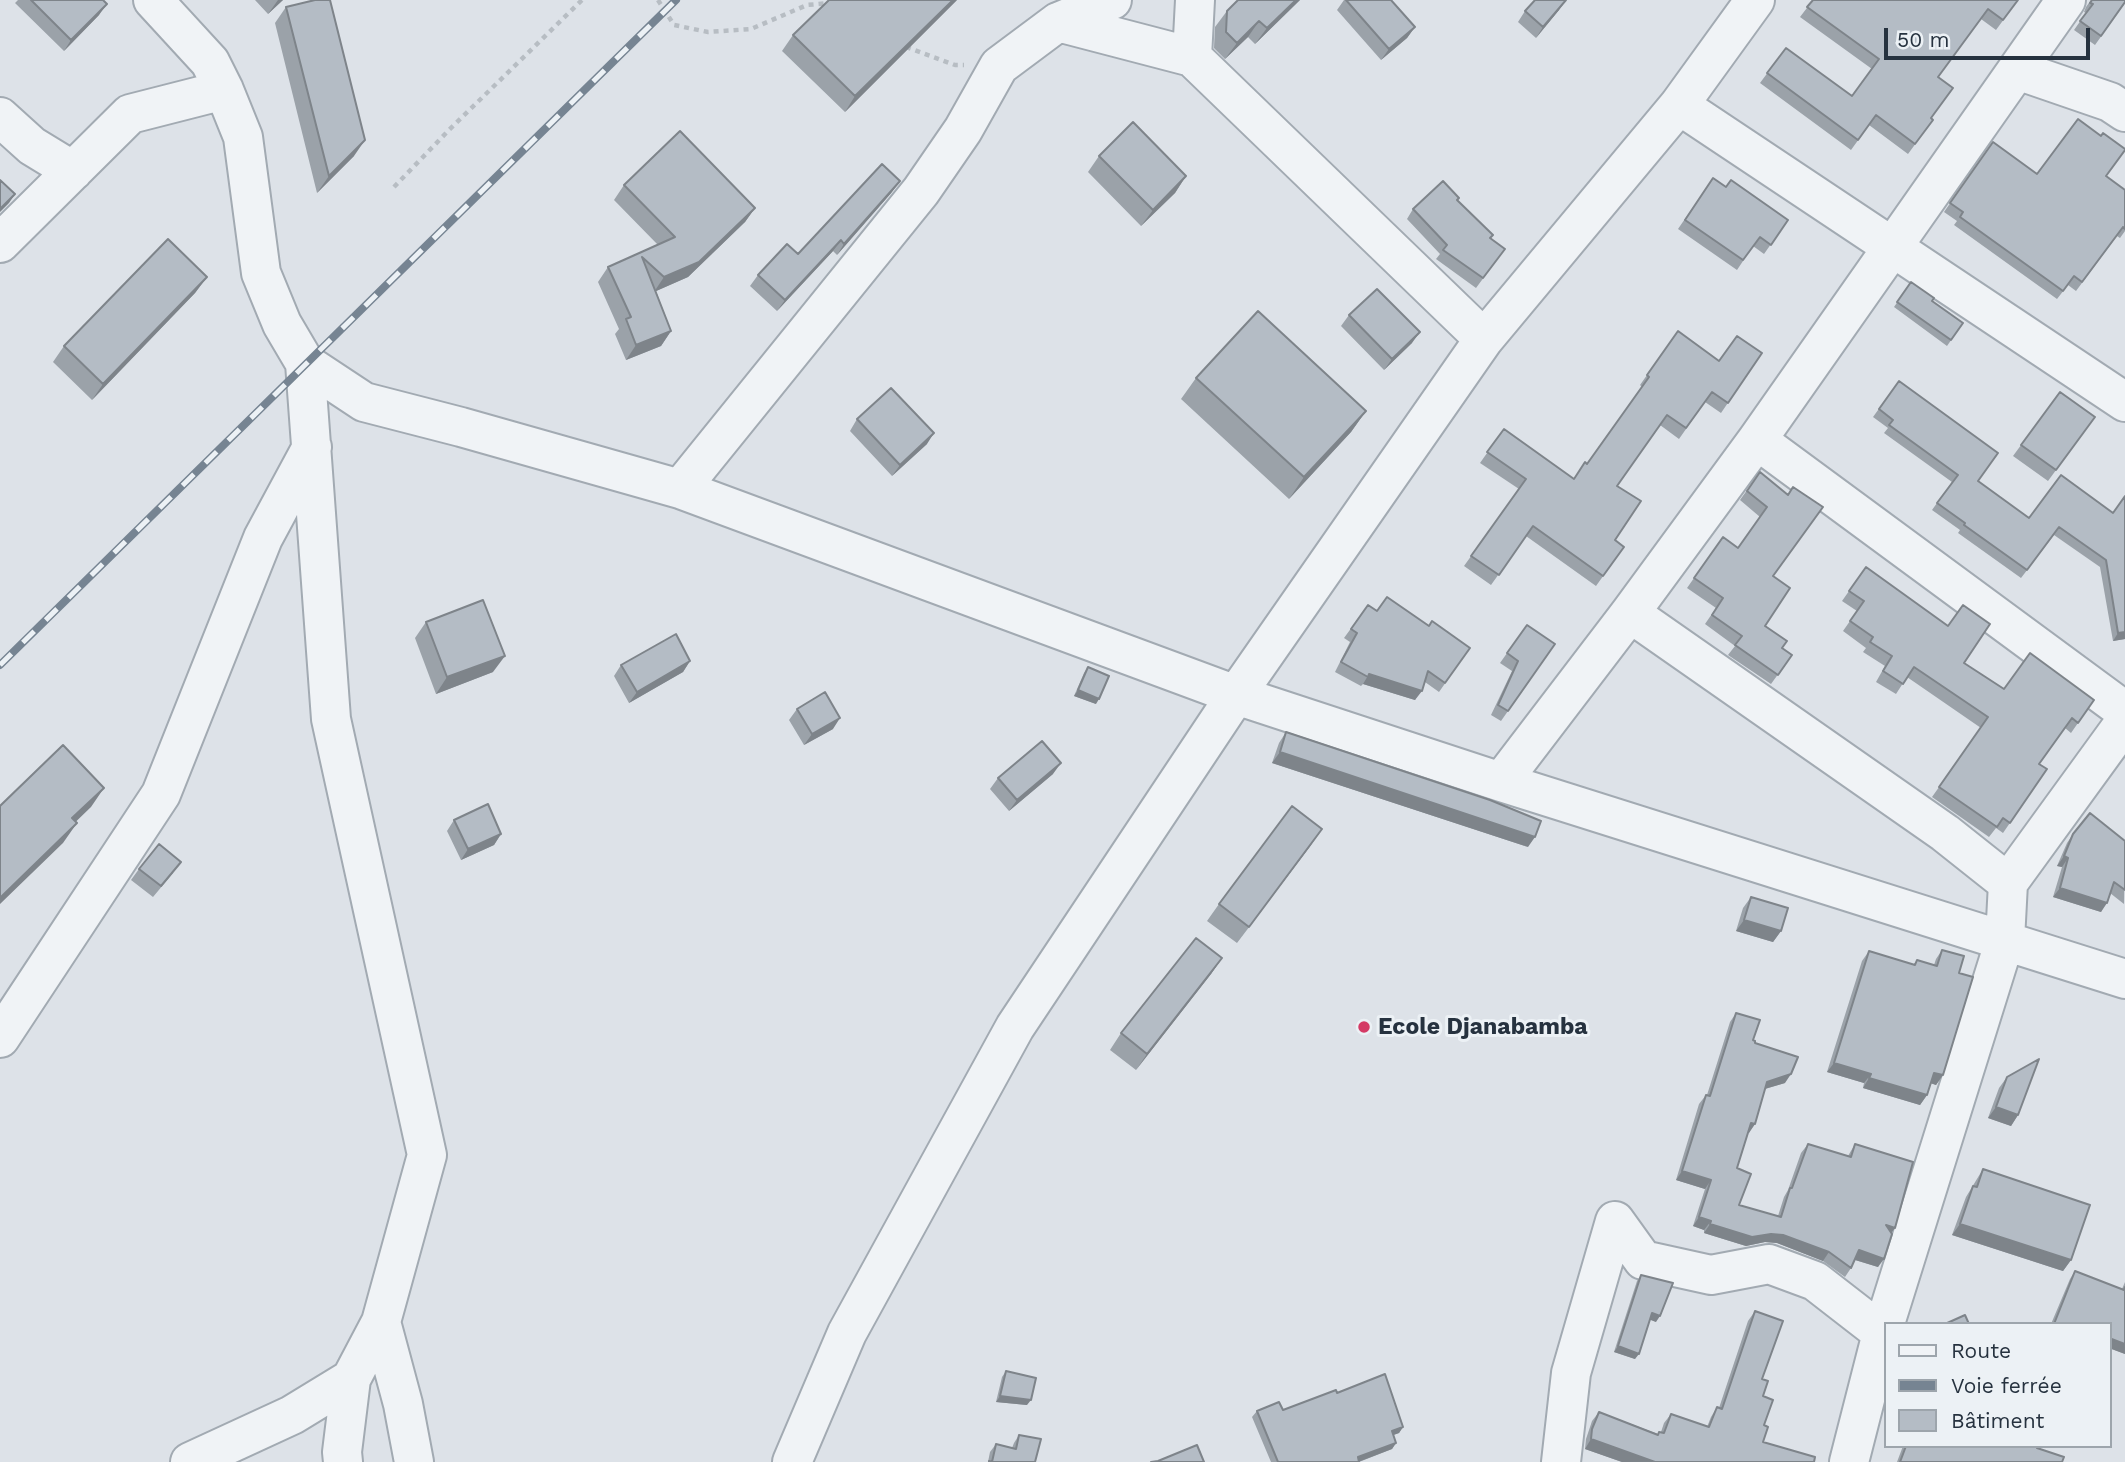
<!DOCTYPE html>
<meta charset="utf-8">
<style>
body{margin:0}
#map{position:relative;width:2125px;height:1462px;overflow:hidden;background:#dde2e8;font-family:"Work Sans",sans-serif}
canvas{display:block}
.legend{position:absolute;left:1884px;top:1322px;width:228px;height:126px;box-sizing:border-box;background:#ecf1f5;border:2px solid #9da5ac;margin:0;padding:9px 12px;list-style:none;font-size:21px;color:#26323f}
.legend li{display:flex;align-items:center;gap:14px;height:35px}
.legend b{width:35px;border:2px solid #9da5ac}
.scale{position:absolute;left:1884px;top:28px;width:206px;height:32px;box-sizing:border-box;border:4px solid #26323f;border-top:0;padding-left:9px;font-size:21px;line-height:24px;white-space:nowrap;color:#26323f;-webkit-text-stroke:5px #ecf1f5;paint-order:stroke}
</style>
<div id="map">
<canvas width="2125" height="1462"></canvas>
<ul class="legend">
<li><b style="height:9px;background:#f0f3f6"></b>Route</li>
<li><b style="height:9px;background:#768492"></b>Voie ferrée</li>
<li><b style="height:19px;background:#b4bcc5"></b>Bâtiment</li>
</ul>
<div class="scale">50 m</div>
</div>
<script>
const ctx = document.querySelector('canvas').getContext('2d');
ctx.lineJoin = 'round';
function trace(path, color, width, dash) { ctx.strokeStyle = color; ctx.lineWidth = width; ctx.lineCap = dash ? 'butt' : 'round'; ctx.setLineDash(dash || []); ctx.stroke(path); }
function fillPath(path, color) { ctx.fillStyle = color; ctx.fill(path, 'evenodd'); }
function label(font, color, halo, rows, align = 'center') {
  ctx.font = font + ' "Work Sans",sans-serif'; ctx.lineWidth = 6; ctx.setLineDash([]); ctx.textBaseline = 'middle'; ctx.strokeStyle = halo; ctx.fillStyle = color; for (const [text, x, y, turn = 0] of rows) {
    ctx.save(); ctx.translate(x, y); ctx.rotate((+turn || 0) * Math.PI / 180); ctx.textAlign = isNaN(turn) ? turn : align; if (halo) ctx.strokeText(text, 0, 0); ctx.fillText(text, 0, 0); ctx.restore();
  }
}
const path = new Path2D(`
 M658,0L674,25L708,32L751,29L807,5L830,3
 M906,47L955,65H964
 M394,187L449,130L582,0`);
const minor = new Path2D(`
 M153,0L210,62L224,90L243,137L261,273L282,324L305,363L364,402L461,427L680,489L1236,695L1501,782L2125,979
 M1058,22L1192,57L1484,339
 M1192,57L1195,0
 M2017,70L2110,102L2125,112
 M1679,105L2125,402
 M0,117L32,146L73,171
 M0,243L130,114L224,90
 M305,363L331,719L427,1155L381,1322L403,1404L414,1462
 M1757,440L2125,711
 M680,489L921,191L963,130L999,66L1058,22L1112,0
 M1630,613L1945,833L2008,883
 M1501,782L1630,613L1757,440L2066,0
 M0,1038L161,794L263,538L312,447
 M190,1462L292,1415L351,1379L381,1322
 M343,1462L342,1452L351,1379
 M792,1462L847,1333L1015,1027L1236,695L1484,339L1679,105L1755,0
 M1561,1462L1571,1373L1615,1221L1643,1260L1711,1275L1769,1264L1815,1281L1882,1333
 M1849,1462L1882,1333L2005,940L2008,883L2125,722`);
const rail = new Path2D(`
 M0,665L676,0`);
const wall = new Path2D(`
 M18,0H103L99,15L64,51L15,3Z
 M255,0H283L268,14Z
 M957,0L845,112L782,51L793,35Z
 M1238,0H1300L1255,44L1248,37L1225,59L1214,48L1215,27L1227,11Z
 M1344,0H1391L1415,27L1407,38L1381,60L1337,10Z
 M1813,0H2018L1996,30L1981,19L1938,77L1931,118L1933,120L1908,154L1869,125L1851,150L1760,83L1786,48L1852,96L1872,69L1800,17Z
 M2091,0L2125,3L2095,45L2074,30L2086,13L2084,12L2086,7Z
 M286,7L354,156L317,193L275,23Z
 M1559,10L1536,38L1518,22L1525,11Z
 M1993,142L2037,174L2106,176L2125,190V231L2120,238L2117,236L2076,291L2068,285L2057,299L1954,225L1957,221L1944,212Z
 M1099,156L1186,176L1175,193L1141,226L1088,172Z
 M1713,178L1726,187L1788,220L1764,254L1753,246L1737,270L1678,229Z
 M624,185L755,208L745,222L688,277L656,291L671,331L661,346L626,360L615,334L619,329L598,282L608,267L658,245L614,200Z
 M892,192L837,255L833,251L777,311L750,286L758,275L798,254Z
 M1459,198L1457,201L1493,235L1490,238L1505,249L1476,288L1436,259L1440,254L1407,219L1413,209Z
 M207,277L195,293L92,400L53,362L64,346Z
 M1911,282L1932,301L1963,323L1947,346L1894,307Z
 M1349,315L1412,343L1384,370L1341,326Z
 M1678,331L1719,361L1762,353L1721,413L1705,402L1679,439L1660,425L1617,486L1615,540L1624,547L1596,586L1526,536L1491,585L1464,566L1519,489L1480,463L1504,429L1574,479L1587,464L1642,387L1640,385Z
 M1196,378L1366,411L1351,432L1289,499L1181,399Z
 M1899,381L1978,481L2029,518L2113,513L2125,496V639L2113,641L2100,567L2054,535L2021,578L1958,533L1960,530L1932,510L1952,482L1884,433L1888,428L1873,417Z
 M2060,392L2095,417L2048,481L2013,456Z
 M857,419L927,444L892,476L850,431Z
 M1760,472L1788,495L1765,626L1782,648L1792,655L1771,684L1728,655L1735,646L1705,624L1716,608L1687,588L1723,537L1738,548L1760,517L1740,500Z
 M1866,567L1964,663L2004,689L2094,700L2071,733L2065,728L2039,764L2047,769L2003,833L1996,828L1989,837L1932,797L1981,728L1907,677L1896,694L1876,682L1885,666L1863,652L1866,648L1843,631L1857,611L1842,601Z
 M1368,605L1377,611L1470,648L1439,692L1425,682L1415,700L1363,684L1361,686L1335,672L1350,642L1344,638Z
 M426,622L493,672L436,694L415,638Z
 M1527,625L1555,644L1501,721L1491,715L1512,671L1500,663Z
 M690,661L683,672L629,703L614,676L621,665Z
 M1088,667L1096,704L1074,696L1084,673Z
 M797,709L833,729L804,745L789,720Z
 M1286,732L1528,847L1272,763L1279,743Z
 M1053,774L1009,811L990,789L998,778Z
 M454,820L501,834L494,845L461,860L447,831Z
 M2073,834L2125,841L2124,904L2110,893L2101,912L2053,897L2062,867L2057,866L2067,843Z
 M1311,845L1237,943L1207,921L1219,904Z
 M139,869L173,873L153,897L131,880Z
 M1751,897L1781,931L1773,942L1736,931L1743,908Z
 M1942,950L1959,973L1943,1075L1936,1085L1931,1083L1927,1095L1920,1105L1863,1088L1864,1083L1827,1072L1862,961L1869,951L1913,965L1917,960L1934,965L1936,959Z
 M1222,958L1211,974L1136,1070L1110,1050L1121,1033Z
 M1736,1013L1753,1040L1785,1083L1765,1089L1755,1124L1748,1133L1737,1168L1739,1205L1778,1216L1784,1197L1788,1190L1801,1153L1808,1144L1848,1156L1855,1144L1895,1228L1891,1233L1878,1267L1855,1260L1851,1268L1845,1277L1823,1261L1777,1243L1765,1242L1746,1246L1704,1233V1230L1693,1226L1705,1189L1676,1180L1699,1104L1706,1095H1707L1730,1022Z
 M2007,1077L2018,1115L2011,1126L1988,1118L1999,1088Z
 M1983,1169L2071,1260L2063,1271L1952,1235L1966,1197Z
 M2075,1271L2122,1289L2125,1282V1354L2109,1348V1324H2051L2070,1279Z
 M1641,1275L1656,1322L1650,1319L1635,1359L1614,1352L1637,1281Z
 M1755,1311L1762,1379L1764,1425L1763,1442L1814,1462H1622L1585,1449L1586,1439L1592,1421L1599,1412L1658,1434L1659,1432H1661L1664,1423L1671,1414L1707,1427L1711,1417L1717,1407L1719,1408L1748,1321Z
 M1006,1371L1027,1405L996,1402L1002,1377Z
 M1337,1393L1403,1427L1399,1433L1393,1435L1396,1443L1392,1449L1359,1462H1271L1252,1417L1257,1411L1283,1410Z
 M1019,1435L1035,1462H988L990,1452L996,1444L1012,1448L1014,1443Z
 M1903,1446H2038L2037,1448L2062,1462H1897Z`);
const shadedWall = new Path2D(`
 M278,0H283L268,14Z
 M953,0H957L845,112L855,96Z
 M1296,0H1300L1255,44L1267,28Z
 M1566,0L1559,10L1536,38L1543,27Z
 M107,4L99,15L64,51L71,40Z
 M1259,21L1248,37L1225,59L1237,43Z
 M1415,27L1407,38L1381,60L1389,49Z
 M365,140L354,156L317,193L329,176Z
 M1186,176L1175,193L1141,226L1153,210Z
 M900,181L892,192L837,255L844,244Z
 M15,194L9,203L0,212V209Z
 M755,208L745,222L688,277L654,292L664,277Z
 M841,240L833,251L777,311L785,300Z
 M207,277L195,293L92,400L103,384Z
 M671,331L661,346L626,360L636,345Z
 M1420,332L1412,343L1384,370L1392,359Z
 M1366,411L1351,432L1289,499L1304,477Z
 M934,433L927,444L892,476L900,465Z
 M2125,632V639L2113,641L2118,633Z
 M505,656L493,672L436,694L447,677Z
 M690,661L683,672L629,703L637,692Z
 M1369,674L1422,691L1415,700L1363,684Z
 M1078,690L1099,699L1096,704L1074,696Z
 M840,718L833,729L804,745L812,734Z
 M1280,752L1535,837L1528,847L1272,763Z
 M1061,763L1053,774L1009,811L1017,800Z
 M104,788L91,807L59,838L72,818Z
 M77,823L63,843L0,904V898Z
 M1322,829L1311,845L1237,943L1249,927Z
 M501,834L494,845L461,860L468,849Z
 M2064,856L2068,858L2062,867L2057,866Z
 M2060,888L2107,903L2101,912L2053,897Z
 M1744,920L1781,931L1773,942L1736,931Z
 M1222,958L1211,974L1136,1070L1147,1054Z
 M1834,1063L1871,1074L1864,1083L1827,1072Z
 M1934,1073L1943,1075L1936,1085L1927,1082Z
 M1791,1074L1785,1083L1761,1090L1767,1082Z
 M1869,1078L1927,1095L1920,1105L1863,1088Z
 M1996,1107L2018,1115L2011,1126L1988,1118Z
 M1751,1123L1755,1124L1749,1133L1745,1132Z
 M1682,1171L1711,1180L1705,1189L1676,1180Z
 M1699,1217L1711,1221L1704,1230L1693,1226Z
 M1710,1224L1783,1235L1829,1252L1823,1261L1777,1243L1765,1242L1746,1246L1704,1233Z
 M1960,1224L2071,1260L2063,1271L1952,1235Z
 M1886,1225L1895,1228L1888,1237Z
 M1859,1250L1884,1259L1878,1267L1852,1259Z
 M1652,1313L1660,1316L1656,1322L1648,1319Z
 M2109,1338L2125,1344V1354L2109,1348Z
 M1618,1346L1639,1354L1635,1359L1614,1352Z
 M1000,1396L1031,1400L1027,1405L996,1402Z
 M1403,1427L1399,1433L1388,1437L1392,1431Z
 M1591,1439L1655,1462H1622L1585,1449Z
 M1396,1443L1392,1449L1358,1462V1457Z`);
const building = new Path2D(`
 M31,0H103L107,4L71,40Z
 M315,0H330L365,140L329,176L286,7Z
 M829,0H953L855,96L793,35Z
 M1238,0H1296L1267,28L1259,21L1237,43L1226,32L1227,11Z
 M1346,0H1391L1415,27L1389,49Z
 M1535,0H1566L1543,27L1525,11Z
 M1813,0H2018L2003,20L1988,9L1938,77L1953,88L1931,118L1933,120L1915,144L1876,115L1858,140L1767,73L1786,48L1852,96L1879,59L1807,7Z
 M2092,0H2125V2L2101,36L2080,21L2093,4L2090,3Z
 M2078,119L2101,136L2103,133L2125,149V150L2106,176L2125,190V229L2123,227L2082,282L2074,276L2063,291L1960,217L1963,212L1950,203L1993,142L2037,174Z
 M1133,122L1186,176L1153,210L1099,156Z
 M680,131L755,208L699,262L664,277L642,257L671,331L636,345L626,319L631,317L608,267L675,237L624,185Z
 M882,164L900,181L844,244L841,240L785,300L758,275L787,244L798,254Z
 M1713,178L1726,187L1731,180L1788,220L1771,245L1760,237L1743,260L1685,220Z
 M0,180L15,194L0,209Z
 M1443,181L1459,198L1457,200L1493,235L1490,238L1505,249L1483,278L1443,250L1447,245L1413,209Z
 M168,239L207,277L103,384L64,346Z
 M1911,282L1934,298L1932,301L1963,323L1951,340L1897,302Z
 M1377,289L1420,332L1392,359L1349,315Z
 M1258,311L1366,411L1304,477L1196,378Z
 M1678,331L1719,361L1737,336L1762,353L1728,403L1712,392L1686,428L1667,415L1617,486L1641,501L1615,540L1624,547L1603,576L1533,526L1499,575L1471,556L1526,479L1487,452L1504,429L1574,479L1585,462L1587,464L1649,377L1647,375Z
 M1899,381L1998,453L1978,481L2029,518L2061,475L2113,513L2125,496V632L2118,633L2106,560L2059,527L2027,570L1964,525L1965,523L1937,503L1958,475L1889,425L1893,420L1879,409Z
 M891,388L934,433L900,465L857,419Z
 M2060,392L2095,417L2056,470L2021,445Z
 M1760,472L1788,495L1793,487L1823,507L1773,576L1790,588L1765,626L1787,641L1782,648L1792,655L1778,675L1735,645L1742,636L1712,615L1723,598L1694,578L1723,537L1738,548L1767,507L1747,491Z
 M1866,567L1948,626L1963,605L1990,624L1964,663L2004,689L2030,653L2094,700L2078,723L2072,718L2039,764L2047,769L2010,823L2003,818L1997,827L1939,787L1988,717L1914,667L1903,684L1883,671L1892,656L1870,642L1873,637L1850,621L1864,601L1849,591Z
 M1387,597L1429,626L1432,621L1470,648L1445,683L1428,671L1422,691L1369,674L1368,677L1341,662L1357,633L1351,629L1368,605L1377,611Z
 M483,600L505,656L447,677L426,622Z
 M1527,625L1555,644L1508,711L1498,705L1518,661L1507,653Z
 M676,634L690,661L637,692L621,665Z
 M1088,667L1109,676L1099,699L1078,690Z
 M825,692L840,718L812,734L797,709Z
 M1286,732L1490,800L1541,821L1535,837L1280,752Z
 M1042,741L1061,763L1017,800L998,778Z
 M63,745L104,788L72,818L77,823L0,898V806Z
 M488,804L501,834L468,849L454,820Z
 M1292,806L1322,829L1249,927L1219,904Z
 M2090,813L2125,841V890L2114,882L2107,903L2060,888L2068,858L2064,856L2073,834Z
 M159,844L181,862L161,886L139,869Z
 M1751,897L1788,908L1781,931L1744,920Z
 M1196,938L1222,958L1147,1054L1121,1033Z
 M1942,950L1964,956L1959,973L1973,977L1943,1075L1934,1073L1927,1095L1869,1078L1871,1074L1834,1063L1869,951L1915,965L1917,960L1937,966Z
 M1736,1013L1760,1020L1753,1040L1755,1041V1043L1798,1057L1791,1074L1767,1082L1755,1124L1751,1123L1737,1168L1751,1174L1739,1205L1781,1217L1790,1188H1792L1808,1144L1851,1157L1855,1144L1913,1162L1895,1228L1886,1225L1892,1234L1884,1259L1859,1250L1851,1268L1829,1252L1783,1235L1771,1234L1752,1237L1710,1224L1711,1221L1699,1217L1711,1180L1682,1171L1706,1095L1710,1096Z
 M2039,1059L2018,1115L1996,1107L2007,1077Z
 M1983,1169L2090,1205L2071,1260L1960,1224L1973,1186L1977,1187Z
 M2075,1271L2124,1290L2125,1287V1344L2109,1338V1324H2054Z
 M1641,1275L1673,1283L1660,1316L1652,1313L1639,1354L1618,1346Z
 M1755,1311L1783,1321L1762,1379L1768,1381L1763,1396L1773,1400L1764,1425L1768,1427L1763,1442L1815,1457L1814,1462H1655L1591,1439L1592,1429L1599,1412L1658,1435L1659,1432L1664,1433L1671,1414L1709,1427L1717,1407L1722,1409Z
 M1965,1315L1969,1324H1945Z
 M1006,1371L1036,1378L1031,1400L1000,1396Z
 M1385,1374L1403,1427L1392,1431L1396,1443L1358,1457L1359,1462H1278L1257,1411L1279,1402L1283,1410L1336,1390L1337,1393Z
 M1019,1435L1041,1439L1035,1462H989V1461L992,1462L996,1444L1016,1449Z
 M1197,1445L1204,1462H1151L1158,1461Z
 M1906,1446H2038L2037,1448L2064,1457L2062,1462H1900Z`);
const markers = [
 [1364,1027,7,"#d43a65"]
];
const poiNames = [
 ["Ecole Djanabamba",1378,1027]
];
trace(minor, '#a2aab2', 42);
trace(path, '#b7bdc3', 4.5, [5, 5]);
trace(minor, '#f0f3f6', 38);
trace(rail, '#768492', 8);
trace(rail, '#ecf1f5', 5, [16]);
fillPath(wall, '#9ba2a9');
fillPath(shadedWall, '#7e848a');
fillPath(building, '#b4bcc5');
trace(building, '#7e848a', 2);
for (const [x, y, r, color] of markers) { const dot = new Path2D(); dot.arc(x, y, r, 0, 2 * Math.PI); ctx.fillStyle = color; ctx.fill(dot); trace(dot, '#ecf1f5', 2.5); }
label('bold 23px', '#26323f', '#ecf1f5', poiNames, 'left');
</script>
